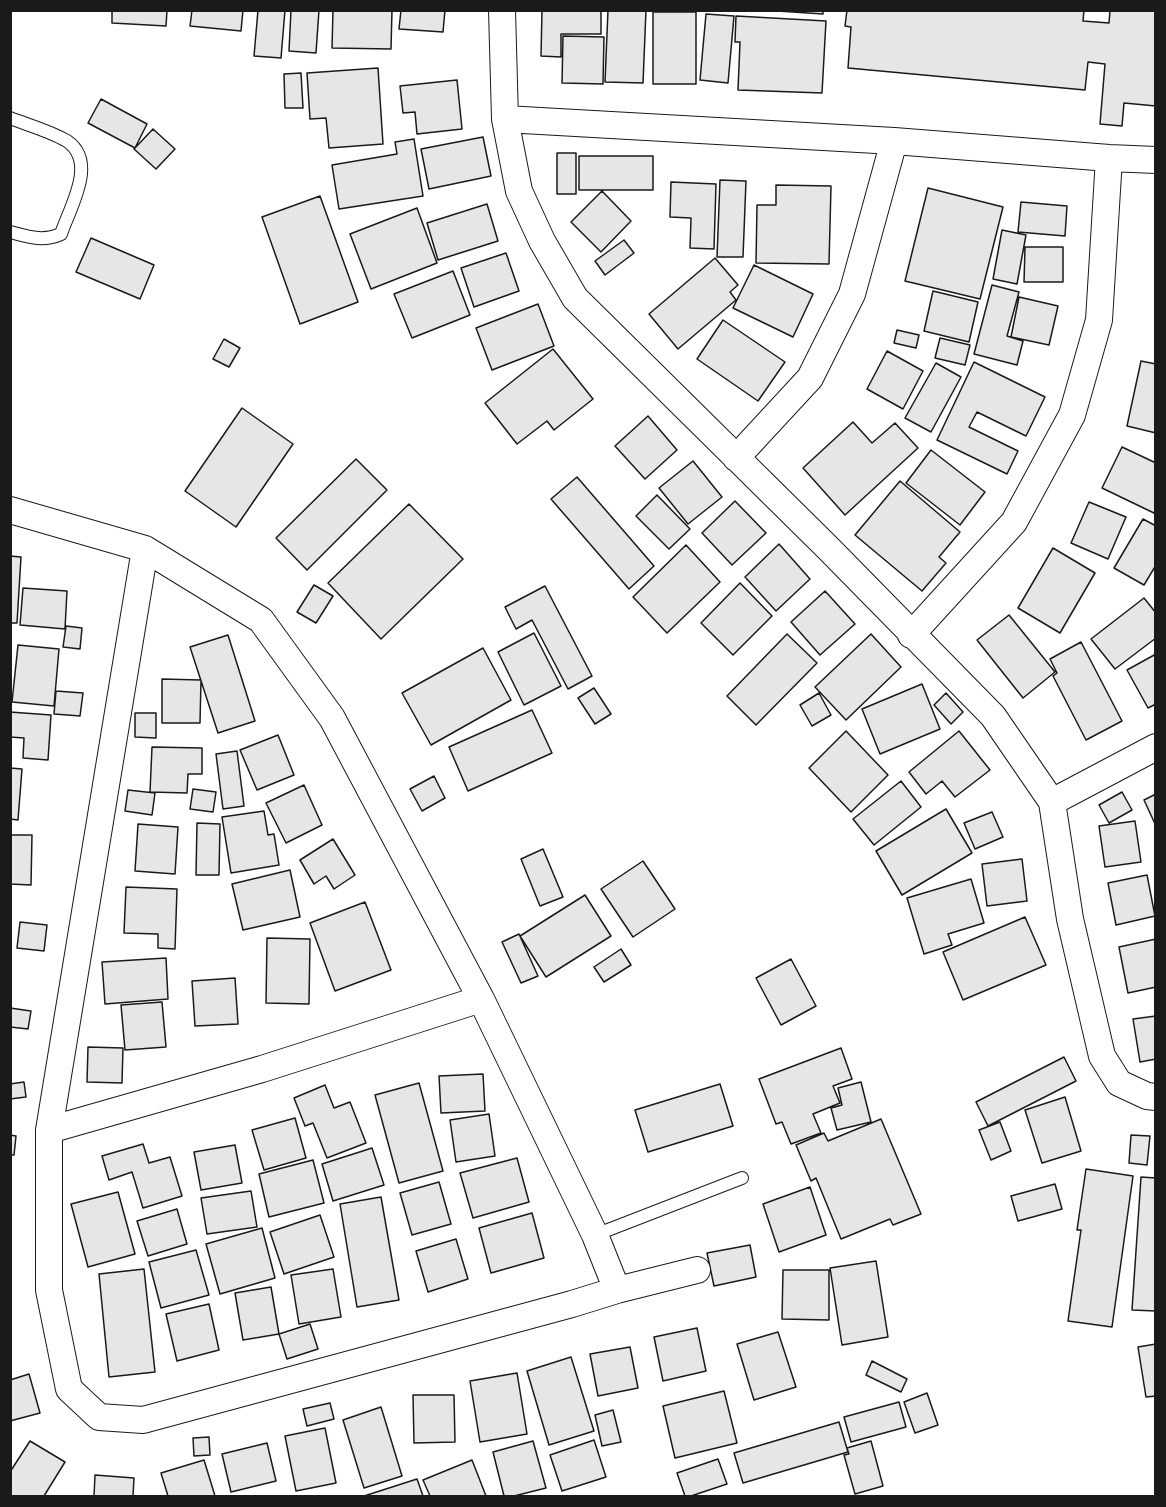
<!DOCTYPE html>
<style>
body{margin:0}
#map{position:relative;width:1166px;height:1507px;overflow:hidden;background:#fff;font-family:Mulish,sans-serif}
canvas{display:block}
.frame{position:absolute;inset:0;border:12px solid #1a1a1a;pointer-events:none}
</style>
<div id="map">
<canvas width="1166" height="1507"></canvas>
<div class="frame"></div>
</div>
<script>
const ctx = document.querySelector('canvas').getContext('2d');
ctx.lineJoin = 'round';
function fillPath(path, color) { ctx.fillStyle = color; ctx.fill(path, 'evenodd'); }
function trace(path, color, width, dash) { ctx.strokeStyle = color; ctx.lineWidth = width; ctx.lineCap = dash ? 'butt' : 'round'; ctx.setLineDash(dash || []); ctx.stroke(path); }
const building = new Path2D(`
 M112,10H167L166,26L112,23Z
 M192,10H243L241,31L190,26Z
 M258,10H285L281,58L254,56Z
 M291,10H319L316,53L289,51Z
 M333,10H392L391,49L332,48Z
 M401,10H445L443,32L399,29Z
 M542,10H601V34H561V57L541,56Z
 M608,10H646L643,83L605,82Z
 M762,10H823V14Z
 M847,10H1084L1083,21L1109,23L1110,10H1156V106L1124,103L1122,126L1100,124L1105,64L1088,62L1085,90L848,68L851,27L845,26Z
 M653,12H696V84H653Z
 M706,14L734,16L728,83L700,80Z
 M736,16L826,21L822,93L738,90L740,42H735Z
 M563,36L604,37L603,84L562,83Z
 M378,68L383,144L329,148L326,118L310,119L307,73Z
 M301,73L303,108H285L284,74Z
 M457,80L462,129L417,134L415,112L403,113L400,86Z
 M101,99L147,124L135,148L88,123Z
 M153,129L175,149L156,169L134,149Z
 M483,137L491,176L429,189L421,149Z
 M414,139L423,196L339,209L332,165L397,154L395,142Z
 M557,153H576V194H557Z
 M579,156H653V190H579Z
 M720,180L746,181L743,257H717Z
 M671,182L716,184L714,249L690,248L691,218L670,217Z
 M776,185L831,186L829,264L756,263L757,205H776Z
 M928,188L1003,207L980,299L905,281Z
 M602,191L631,221L601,252L571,222Z
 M320,196L358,302L300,324L262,217Z
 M1021,202L1067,206L1065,236L1018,232Z
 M487,204L498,241L438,260L427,223Z
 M417,208L437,263L371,289L350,234Z
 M1002,230L1026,235L1017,284L993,279Z
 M91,238L154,265L140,299L76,272Z
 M624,240L634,253L605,275L595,261Z
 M1025,247H1063V282H1024Z
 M506,253L519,291L474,307L461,268Z
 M715,258L738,285L730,292L736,300L678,349L649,314Z
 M754,265L813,294L793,337L733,308Z
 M453,271L470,315L412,338L394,294Z
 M992,285L1019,292L1007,336L1023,341L1017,365L974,354Z
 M933,291L978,302L969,342L924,331Z
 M1019,297L1058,306L1049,345L1011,337Z
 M538,304L554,346L492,370L476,328Z
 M723,320L785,362L758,401L697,359Z
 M897,330L919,335L916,348L894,343Z
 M940,338L970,345L965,365L935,358Z
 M224,339L240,348L229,367L213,359Z
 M553,349L593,399L554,430L547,421L517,444L485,403Z
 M887,351L923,371L903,409L867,389Z
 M1141,361L1156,364V433L1127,426Z
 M974,362L1045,397L1026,436L977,412L969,427L1018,451L1007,474L937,440Z
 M936,363L961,377L931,432L905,418Z
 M242,408L293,444L236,527L185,491Z
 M648,416L677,450L645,479L615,446Z
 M853,422L872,443L895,423L918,448L845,515L803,468Z
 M1122,447L1156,463V514L1102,488Z
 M931,450L985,492L960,525L906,483Z
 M356,459L387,490L307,570L276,538Z
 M693,461L722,497L688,524L659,488Z
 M577,477L654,566L629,589L551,499Z
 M900,481L960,532L939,557L946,563L922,591L855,535Z
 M657,495L690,529L669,549L636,516Z
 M735,501L766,533L732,565L702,533Z
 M1089,502L1126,517L1108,559L1071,543Z
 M409,504L463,559L381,639L328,583Z
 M1143,519L1156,526V565L1144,585L1114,568Z
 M779,544L810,579L776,611L745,577Z
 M686,545L720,582L667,633L633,597Z
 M1053,548L1095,573L1060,633L1018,608Z
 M10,556L21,557L17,623H10Z
 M740,583L772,616L733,655L701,623Z
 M314,585L333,596L316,623L297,612Z
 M545,586L592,676L568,689L532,620L516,629L505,607Z
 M23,588L67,591L65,629L20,625Z
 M825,591L855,624L820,655L791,622Z
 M1144,598L1156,613V638L1115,669L1091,639Z
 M1009,615L1055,672L1023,698L977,640Z
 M66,626L82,628L80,649L63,647Z
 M534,633L561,686L524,705L498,652Z
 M787,634L817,663L756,725L727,696Z
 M871,634L901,667L846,720L815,687Z
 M228,635L255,721L218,733L190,647Z
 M1081,642L1122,721L1086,740L1053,676L1057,673L1050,659Z
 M18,645L59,649L54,706L12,702Z
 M483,648L511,700L431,745L402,693Z
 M1156,654V704L1148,708L1127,670Z
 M162,679L201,680L200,723H162Z
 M922,684L940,729L880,754L862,709Z
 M594,688L611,714L595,724L578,698Z
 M56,691L83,693L80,716L54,714Z
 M819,693L831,715L812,726L800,705Z
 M946,693L963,712L951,724L934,705Z
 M532,710L552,753L468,791L449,747Z
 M10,712L51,715L48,760L23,758L24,738L10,737Z
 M135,713H156V738L135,737Z
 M846,731L888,775L851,812L809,768Z
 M959,731L990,770L955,797L942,781L926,794L909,772Z
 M278,735L294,775L257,790L240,750Z
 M152,747L202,748V774H188L187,793L150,792Z
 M237,751L244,806L223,809L216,754Z
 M10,768L22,769L18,820L10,819Z
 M434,776L445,798L422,811L410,789Z
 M901,781L921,807L874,845L853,819Z
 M304,785L322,825L286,843L266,803Z
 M193,789L216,792L213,812L190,809Z
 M128,790L155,793L152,815L125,811Z
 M1122,792L1132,810L1109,823L1099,805Z
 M1156,794V826L1144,800Z
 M946,809L972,853L902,895L876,851Z
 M264,811L268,835L274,834L279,865L231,873L222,817Z
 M992,812L1003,837L975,849L964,823Z
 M1135,821L1141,862L1105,867L1099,826Z
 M197,823L220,824L219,875H196Z
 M138,824L178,827L175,874L135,871Z
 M10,835H32L31,885L10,884Z
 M333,839L355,875L334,889L326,876L314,884L300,860Z
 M543,849L563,897L540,906L521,859Z
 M1022,859L1027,901L987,906L982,864Z
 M643,861L675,909L633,937L601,889Z
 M290,870L300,917L243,930L232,884Z
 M1147,875L1155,916L1116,925L1108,883Z
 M971,879L984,923L948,934L952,945L924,954L907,898Z
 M126,887L177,889L175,949L158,948V934L124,933Z
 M585,895L611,936L546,977L520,936Z
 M365,902L391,970L335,991L310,923Z
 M1025,917L1046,965L963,1000L943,952Z
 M20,922L47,925L44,951L17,948Z
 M519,934L538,976L521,983L502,942Z
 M267,938L310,939L309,1004L266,1003Z
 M1156,939V987L1128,993L1119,947Z
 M621,949L631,965L604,982L594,967Z
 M166,958L168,999L105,1004L102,962Z
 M791,959L816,1006L781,1025L756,978Z
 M235,978L238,1024L195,1026L192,981Z
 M162,1002L166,1047L125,1050L121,1005Z
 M10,1008L31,1011L28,1029L10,1027Z
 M1156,1016V1059L1140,1062L1133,1019Z
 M88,1047L123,1048L122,1083L87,1082Z
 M841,1048L852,1079L833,1086L840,1103L813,1114L821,1133L791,1144L782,1122L776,1124L759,1079Z
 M1064,1057L1076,1081L988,1126L976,1102Z
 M483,1074L485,1111L441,1113L439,1076Z
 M24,1082L26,1097L10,1099V1084Z
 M861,1082L871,1122L837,1130L831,1108L842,1105L838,1088Z
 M419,1083L443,1171L399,1183L375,1095Z
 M720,1084L733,1126L648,1152L635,1110Z
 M325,1085L334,1108L350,1102L366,1143L327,1158L313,1123L305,1126L294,1098Z
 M1065,1097L1081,1151L1042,1163L1025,1110Z
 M489,1114L495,1156L456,1162L450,1120Z
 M295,1118L306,1158L264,1170L252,1130Z
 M881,1119L921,1214L893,1225L890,1219L841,1239L816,1178L811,1181L796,1145L824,1133L828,1141Z
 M1000,1122L1011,1151L991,1160L979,1130Z
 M10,1135L16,1136L14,1155H10Z
 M1131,1135L1150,1136L1147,1165L1129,1163Z
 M143,1144L149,1163L170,1157L182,1196L143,1208L132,1172L109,1180L102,1156Z
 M235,1145L242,1183L201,1190L194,1152Z
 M372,1148L384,1185L333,1201L322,1164Z
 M517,1158L529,1202L473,1218L460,1173Z
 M313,1160L324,1203L269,1217L259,1174Z
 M1086,1169L1133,1176L1112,1327L1068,1321L1081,1230H1077Z
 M1141,1177L1156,1178V1311L1132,1310Z
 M439,1182L451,1224L412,1235L400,1193Z
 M1055,1184L1062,1209L1018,1221L1011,1196Z
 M810,1187L826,1235L779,1252L763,1204Z
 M251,1191L257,1227L207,1234L201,1198Z
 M118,1192L135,1254L88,1267L71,1204Z
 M381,1197L399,1300L357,1307L340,1204Z
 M177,1209L187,1244L148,1256L137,1221Z
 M532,1213L544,1258L491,1273L479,1228Z
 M320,1215L334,1257L284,1274L270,1232Z
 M262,1228L275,1278L220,1294L206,1244Z
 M456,1239L468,1279L428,1292L416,1251Z
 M750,1245L756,1277L714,1286L707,1253Z
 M196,1250L209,1295L161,1308L149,1262Z
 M876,1261L888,1337L842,1345L830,1268Z
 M144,1269L155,1372L109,1377L99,1274Z
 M333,1269L341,1317L299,1324L291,1275Z
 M783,1270H829V1320L782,1319Z
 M271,1287L279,1334L243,1340L235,1293Z
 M209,1304L219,1350L177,1361L166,1314Z
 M310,1324L318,1349L287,1359L279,1334Z
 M697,1328L706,1371L663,1381L654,1337Z
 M778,1332L796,1387L754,1400L737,1344Z
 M1156,1344V1396L1146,1397L1138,1347Z
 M630,1347L638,1388L598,1396L590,1354Z
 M571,1357L594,1431L549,1445L527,1371Z
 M872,1361L907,1379L901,1392L866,1375Z
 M517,1373L527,1434L480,1442L470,1381Z
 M29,1374L40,1413L10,1421V1380Z
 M724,1391L737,1443L675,1458L663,1406Z
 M927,1393L938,1425L915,1433L904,1402Z
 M413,1395H454L455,1442L414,1443Z
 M899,1402L906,1427L851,1442L844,1417Z
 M330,1403L334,1419L307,1426L303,1409Z
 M381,1407L402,1476L364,1488L343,1420Z
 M613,1410L621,1442L602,1446L595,1415Z
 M839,1422L848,1452L743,1483L734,1453Z
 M325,1428L336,1483L296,1491L285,1436Z
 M209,1437L210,1455L194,1456L193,1438Z
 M594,1440L606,1477L562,1491L550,1455Z
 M30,1441L65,1462L44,1496H10V1472Z
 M533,1441L546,1488L514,1496H504L493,1452Z
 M871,1441L883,1486L855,1494L844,1455L849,1454L847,1448Z
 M267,1443L276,1481L231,1492L222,1454Z
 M718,1459L727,1484L691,1496H685L677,1473Z
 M204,1460L215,1496H168L161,1473Z
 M472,1460L486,1496H430L423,1480Z
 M95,1475L134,1478L133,1496H94Z
 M417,1479L423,1496H364Z`);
const lane = new Path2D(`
 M10,118C28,125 50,131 67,141C98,162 70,207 61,234C43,242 29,237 10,232
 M595,1235L742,1178`);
const street = new Path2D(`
 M502,10L505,119L519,191L542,241L575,298L829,549L993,716L1052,802L1070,919L1102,1056L1119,1083L1147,1096L1156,1097
 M505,119L894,141L1109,158L1156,160
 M736,458L810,378L852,294L894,141
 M10,510L145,549L261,620L332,718L481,999L595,1235L617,1290L572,1304L143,1420L99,1417L69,1389L49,1290V1130L145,549
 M911,635L1014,522L1072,415L1099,320L1109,158
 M1052,802L1156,747
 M49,1130L262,1069L481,999
 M617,1290L697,1270`);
fillPath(building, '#e6e6e6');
trace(building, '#1a1a1a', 1.5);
trace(lane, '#1a1a1a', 14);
trace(street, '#1a1a1a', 28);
trace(lane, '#fff', 12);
trace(street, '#fff', 26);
</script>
